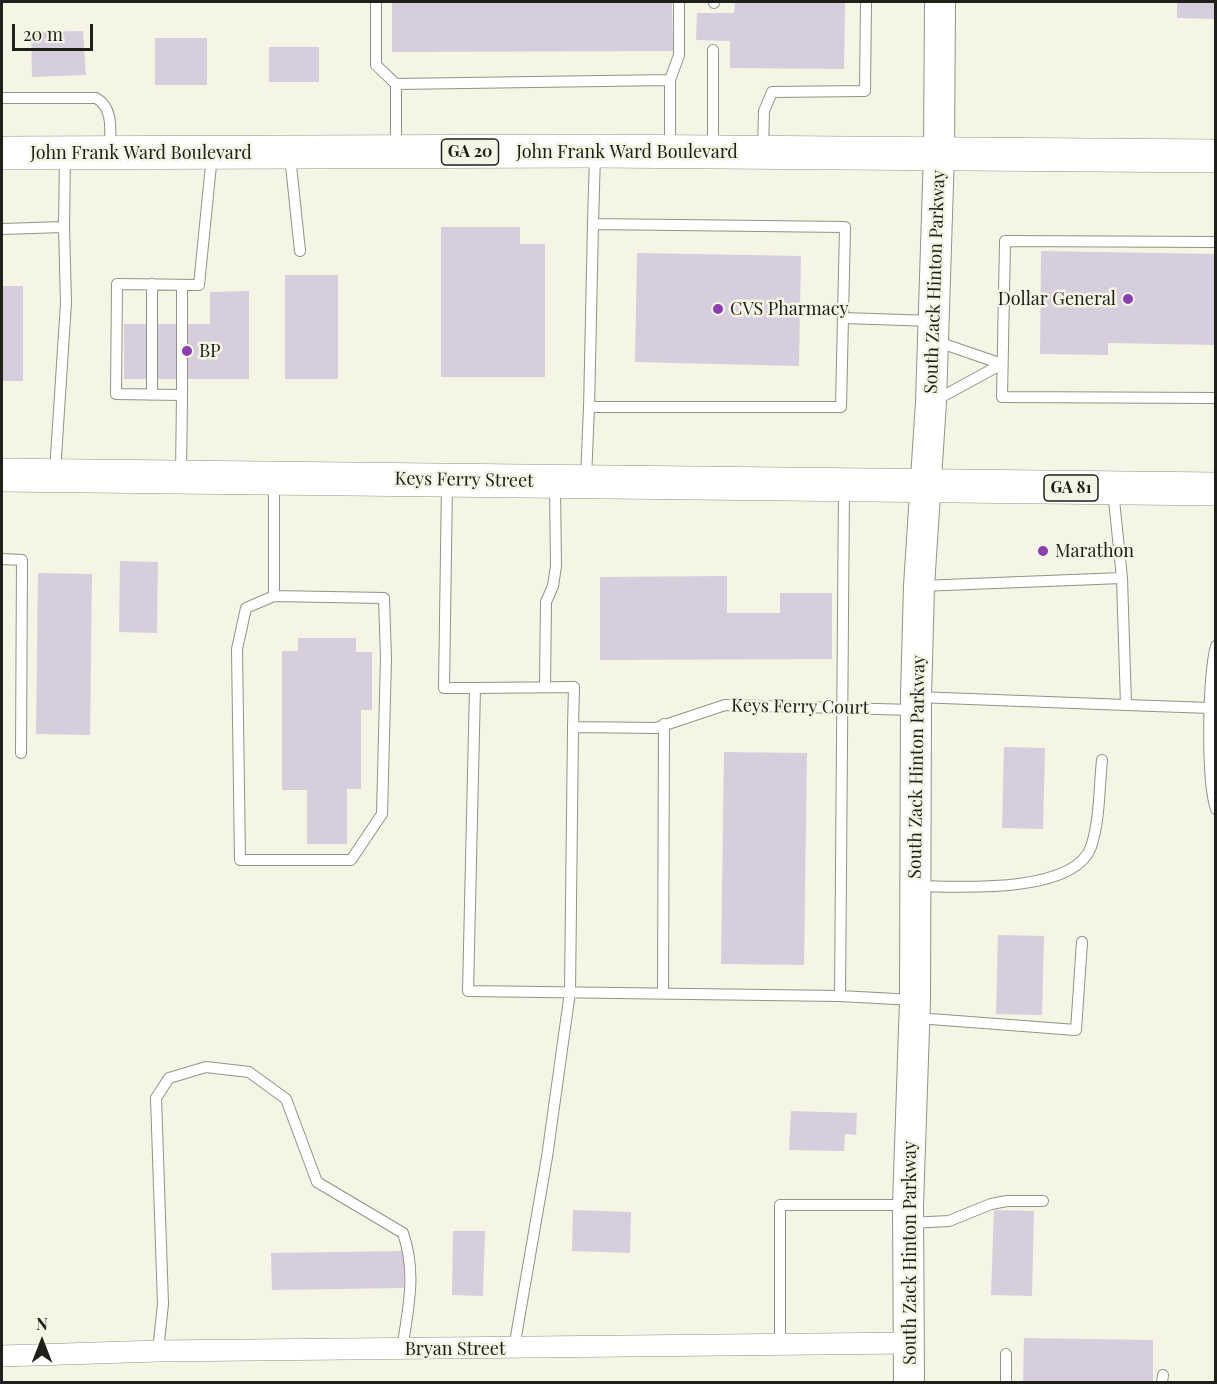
<!DOCTYPE html>
<style>
body{margin:0}
#map{position:relative;width:1217px;height:1384px;overflow:hidden;background:#f4f5e5;font-family:"Playfair Display",serif}
canvas{display:block}
.frame{position:absolute;inset:0;border:3px solid #20201a;pointer-events:none}
.north{position:absolute;left:12px;top:1312px;width:60px;height:60px;-webkit-text-stroke:4px #f4f5e5;paint-order:stroke;rotate:0deg;font-size:16px;font-weight:700;line-height:24px;text-align:center;color:#20201a}
.north::after{content:'';display:block;margin:auto;width:21px;height:27px;background:#20201a;clip-path:polygon(50% 0,100% 100%,50% 72%,0 100%)}
.scale{position:absolute;left:12px;top:24px;width:81px;height:27px;box-sizing:border-box;border:3px solid #20201a;border-top:0;padding-left:8px;font-size:18px;line-height:21px;white-space:nowrap;color:#20201a;-webkit-text-stroke:4px #f4f5e5;paint-order:stroke}
</style>
<div id="map">
<canvas width="1217" height="1384"></canvas>
<div class="frame"></div>
<div class="north">N</div>
<div class="scale">20 m</div>
</div>
<script>
const ctx = document.querySelector('canvas').getContext('2d');
ctx.lineJoin = 'round';
function fillPath(path, color) { ctx.fillStyle = color; ctx.fill(path, 'evenodd'); }
function trace(path, color, width, dash) { ctx.strokeStyle = color; ctx.lineWidth = width; ctx.lineCap = dash ? 'butt' : 'round'; ctx.setLineDash(dash || []); ctx.stroke(path); }
function label(font, color, halo, rows, align = 'center') {
  ctx.font = font + ' "Playfair Display",serif'; ctx.lineWidth = 5; ctx.setLineDash([]); ctx.textBaseline = 'middle'; ctx.strokeStyle = halo; ctx.fillStyle = color; for (const [text, x, y, turn = 0] of rows) {
    ctx.save(); ctx.translate(x, y); ctx.rotate((+turn || 0) * Math.PI / 180); ctx.textAlign = isNaN(turn) ? turn : align; if (halo) ctx.strokeText(text, 0, 0); ctx.fillText(text, 0, 0); ctx.restore();
  }
}
const building = new Path2D(`
 M392,2H672L673,51L392,52Z
 M735,2H845L844,69L730,68V41L696,40L697,13H734Z
 M1177,2H1216V19L1177,18Z
 M83,31L86,75L32,77L31,32Z
 M155,38H207V85H155Z
 M269,47H319V82H269Z
 M441,227H520V244H545V377H441Z
 M1041,251L1216,254V345L1108,343V355L1040,354Z
 M637,253L801,256L799,366L635,362Z
 M285,275H338V379H285Z
 M2,286H23V381H2Z
 M249,291V379H124V324H210V292Z
 M120,561L158,562L157,633L119,632Z
 M38,573L92,574L90,735L36,734Z
 M727,576V613H780V593H832V659L600,660V577Z
 M298,638H356V652H372V710H361V789H347V844H307V790H282V651H298Z
 M1004,747L1045,748L1043,829L1002,828Z
 M724,752L807,753L804,965L721,964Z
 M998,935L1044,936L1042,1015L996,1014Z
 M791,1111L857,1113L856,1135L845,1134L844,1151L789,1150Z
 M573,1210L631,1212L630,1253L572,1251Z
 M994,1210L1034,1211L1032,1296L991,1295Z
 M453,1231H485L483,1296L452,1295Z
 M404,1251V1288L272,1290L271,1253Z
 M1024,1338L1153,1340V1382H1023Z`);
const service = new Path2D(`
 M376,2V65L396,84
 M714,3V2
 M713,50V148
 M2,98H96C114,108 110,131 110,150
 M396,148V84L670,80
 M670,148V80L679,55V2
 M763,150L764,111L772,92L865,91L866,2
 M290,156L300,251
 M64,227L65,157
 M2,229L64,227L66,303L55,472
 M1216,242L1005,241L1002,397L1216,398
 M843,318L933,321
 M935,341L1002,364
 M152,395V284
 M182,395V285
 M934,401L1002,364
 M589,409L593,224
 M181,474L182,395L116,394L117,284L199,285L212,155
 M586,479L589,407H841L845,227L593,224L595,154
 M274,482V596L246,608L237,649L240,860H351L382,814L386,658L384,598L274,596
 M447,483L444,688H475L468,991L840,996L914,1000
 M2,559L22,560L21,753
 M920,586L1122,578
 M1216,646C1208,677 1206,780 1216,809
 M545,686L546,602L553,586L556,566L555,485
 M475,688L574,687L573,727L656,728L725,705L914,710
 M917,697L1126,705L1122,578L1113,490
 M1126,705L1210,708
 M919,886C959,887 1074,894 1091,847C1100,820 1099,788 1102,760
 M663,993L664,724
 M840,996L844,488
 M917,1018L1076,1030L1082,942
 M909,1223L949,1221L991,1204L1007,1201H1043
 M780,1345V1205H905
 M514,1348L547,1157L570,992L573,727
 M158,1351L163,1304L156,1098L169,1078L206,1067L249,1072L286,1099L317,1182L403,1233C417,1274 408,1308 402,1350
 M1006,1382V1354
 M1162,1382L1163,1375`);
const minor = new Path2D(`
 M2,1356L158,1351L909,1343`);
const secondary = new Path2D(`
 M909,1382L908,1205L915,1000L916,697L919,586L931,402L939,153L940,2`);
const primary = new Path2D(`
 M2,153L595,151L1216,156
 M2,475L1216,489`);
const markers = [
 [1128,299,6,"#8b3fb1"],
 [718,309,6,"#8b3fb1"],
 [187,351,6,"#8b3fb1"],
 [1043,551,6,"#8b3fb1"]
];
const shields = [
 [470,152,57],
 [1071,488,54]
];
const shieldNames = [
 ["GA 20",470,152],
 ["GA 81",1071,488]
];
const streetNames = [
 ["John Frank Ward Boulevard",627,152],
 ["John Frank Ward Boulevard",141,153],
 ["South Zack Hinton Parkway",935,282,-88],
 ["Keys Ferry Street",464,480,1],
 ["Keys Ferry Court",800,707,1],
 ["South Zack Hinton Parkway",917,767,-89],
 ["South Zack Hinton Parkway",910,1253,-90],
 ["Bryan Street",455,1349]
];
const poiNames = [
 ["Dollar General",1116,299,"right"],
 ["CVS Pharmacy",730,309],
 ["BP",199,351],
 ["Marathon",1055,551]
];
fillPath(building, '#d6cedc');
trace(service, '#939385', 12);
trace(minor, '#939385', 22);
trace(secondary, '#939385', 32);
trace(primary, '#939385', 34);
trace(service, '#fff', 10);
trace(minor, '#fff', 21);
trace(secondary, '#fff', 30);
trace(primary, '#fff', 33);
for (const [x, y, r, color] of markers) { const dot = new Path2D(); dot.arc(x, y, r, 0, 2 * Math.PI); ctx.fillStyle = color; ctx.fill(dot); trace(dot, '#f4f5e5', 2); }
for (const [x, y, w] of shields) { const box = new Path2D(); box.roundRect(x - w / 2, y - 13, w, 26, 4.5); ctx.fillStyle = '#f4f5e5'; ctx.fill(box); trace(box, '#20201a', 1.5); }
label('bold 16px', '#20201a', null, shieldNames);
label('18px', '#20201a', '#f4f5e5', streetNames);
label('18px', '#20201a', '#f4f5e5', poiNames, 'left');
</script>
